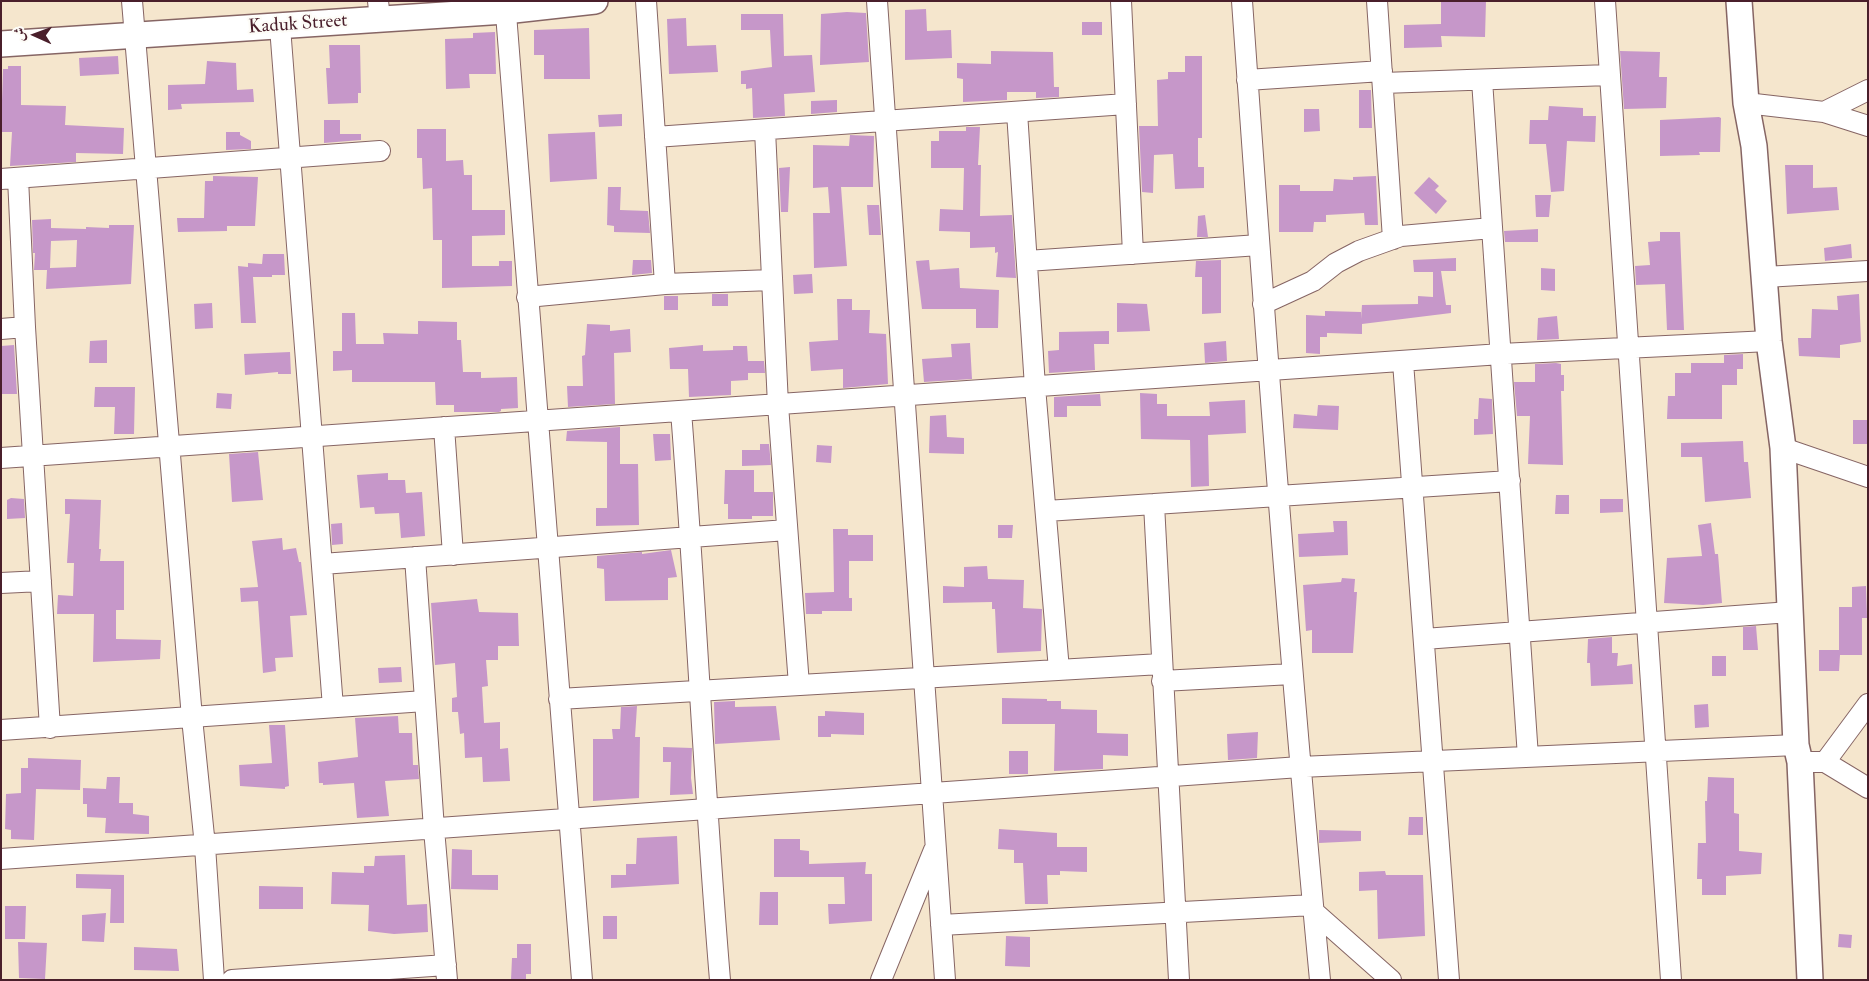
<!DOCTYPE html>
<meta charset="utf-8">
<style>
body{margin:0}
#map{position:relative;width:1869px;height:981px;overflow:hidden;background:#f5e6cd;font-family:"IM FELL Double Pica",Amiri,serif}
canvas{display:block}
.frame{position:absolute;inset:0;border:2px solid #4a1f2b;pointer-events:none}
.north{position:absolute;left:10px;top:10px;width:50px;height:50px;-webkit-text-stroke:4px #fdfcf7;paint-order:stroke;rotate:272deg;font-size:14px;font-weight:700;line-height:20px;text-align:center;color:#4a1f2b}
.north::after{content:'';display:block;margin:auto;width:18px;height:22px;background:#4a1f2b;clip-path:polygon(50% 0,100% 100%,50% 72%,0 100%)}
</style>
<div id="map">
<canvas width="1869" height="981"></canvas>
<div class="frame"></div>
<div class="north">ش</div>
</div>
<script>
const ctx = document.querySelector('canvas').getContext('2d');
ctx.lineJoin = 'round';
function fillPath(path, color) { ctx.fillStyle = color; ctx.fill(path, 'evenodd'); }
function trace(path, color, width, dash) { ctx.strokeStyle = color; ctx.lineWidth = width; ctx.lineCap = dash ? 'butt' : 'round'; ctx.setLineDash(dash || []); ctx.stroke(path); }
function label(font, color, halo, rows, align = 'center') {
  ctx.font = font + ' "IM FELL Double Pica",serif'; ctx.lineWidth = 4.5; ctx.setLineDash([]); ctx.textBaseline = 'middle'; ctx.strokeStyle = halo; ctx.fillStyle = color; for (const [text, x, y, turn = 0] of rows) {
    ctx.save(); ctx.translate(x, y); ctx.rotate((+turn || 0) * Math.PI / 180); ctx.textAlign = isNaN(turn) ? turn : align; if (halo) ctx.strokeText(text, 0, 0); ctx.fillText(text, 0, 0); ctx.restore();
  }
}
const building = new Path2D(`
 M1441,1H1486L1485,37L1441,36L1442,47L1404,48V25L1441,24Z
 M926,9L927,31L951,30L952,58L905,60V10Z
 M847,12L866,13L869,62L820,65L821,14Z
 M741,14H783L784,56L812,55L815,92L784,94L785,116L753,118L752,88L746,89V84H741V71L772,67L770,30H741Z
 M686,18L687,46L716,45L718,72L669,74L667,19Z
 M1082,22H1102V35H1082Z
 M589,28L590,79H544V55H534V30Z
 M495,32L496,74H469L470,88L446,89L445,39L473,38V33Z
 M329,45H360L361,93H358V103L328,104L326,68H330Z
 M991,51L1053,52L1054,87H1059V97L1036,98V92H1007V100L963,102V79L957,78V63L991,64Z
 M1620,51L1660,52L1659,77H1667L1666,108L1624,109Z
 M118,56L119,74L80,76L79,58Z
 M1185,56H1202V138H1198V167H1204V188L1175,189L1173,154L1154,155L1153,193L1142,192L1139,126H1158L1157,80L1168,79V72H1185Z
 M207,61L236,63L237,90L253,89L254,102L181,104L182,109L168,110V85L205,84Z
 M8,66H21V105L66,106L65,125L124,128L123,154L76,153V162L10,166L12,132H1L3,69H8Z
 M1359,90H1371L1372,128H1359Z
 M837,100V112L811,114V101Z
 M1549,106L1583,108V116H1596L1595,142L1567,141L1564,191L1551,192L1546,144H1529L1530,120H1548Z
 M1304,109H1319L1320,131L1304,132Z
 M622,114V126L599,127L598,115Z
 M1719,117L1721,118L1720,152H1699L1700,155L1660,156V120Z
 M324,120H340V134H361V140L324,143Z
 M966,127H980L978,165H981L980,216L1012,215L1016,278L996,277L998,252L995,253V247L970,248V232L939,231L940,209L963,210L964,168H931V141H939V131H966Z
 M417,129H446V161L463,160L464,175H472V210H505V235L472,236V266H499V261H512V286L442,288V240H433L432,188L423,189L422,158H417Z
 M226,132H240V135L251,141V149L226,150Z
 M595,132L597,179L550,182L548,134Z
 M850,135L874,136L873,187H841L847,266L814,268L813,213H830L828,187L813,188V145L849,146Z
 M1785,165H1813V188L1837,187L1839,210L1787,214Z
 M790,167L788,212H781L779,168Z
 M213,176L258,177L255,226H227V231L178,232L177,218H204L205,181H213Z
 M1376,176L1378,225H1365L1364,213L1326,215V222H1314L1313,232H1279V185H1300V191H1333L1334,179L1353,180V177Z
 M1429,177L1439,186L1435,190L1447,201L1436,214L1414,193Z
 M608,187H621L620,210L648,211L650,233L614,232V226L607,225Z
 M1535,195H1551L1549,217H1536Z
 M867,205H879L881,235H869Z
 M1205,215L1208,237H1197L1198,216Z
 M51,219V228L86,229V227L109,228V225H134L131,284L46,289L47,270H34L35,253H33L32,220ZM77,240L76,267L50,268L51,241Z
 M1538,229V242H1505L1504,231Z
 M1660,232H1680L1684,330H1667L1665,284L1636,285L1635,266L1650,265L1648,242L1660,241Z
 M1851,244L1852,258L1825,261L1824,248Z
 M263,254H284L285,275H272V277H253L256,323H241L238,266L248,267V263L262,264Z
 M1456,258V271H1441L1446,305H1451V313L1362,324V334L1327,333V337H1320V354L1306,353V315L1325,316V311L1361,312V319L1362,305L1418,304V296L1433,297V272H1414L1413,260Z
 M633,260H651L652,273L632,275Z
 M929,260L930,270L959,268L960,288L999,290L998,328H976V309H922L916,261Z
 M1221,260V313L1202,314V277H1195L1196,261Z
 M1541,268L1555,269V291L1541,290Z
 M812,274L813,293L794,294L793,275Z
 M712,294H728V306H712Z
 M1859,294L1861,342L1840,345V358L1799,356L1798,338H1811L1812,309L1838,310L1837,296Z
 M664,296H678V310H664Z
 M837,299H852V310H870L869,333L886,334L888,384L843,388V369L811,371L809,342L838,340Z
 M212,303L213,328L195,329L194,304Z
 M1117,303L1147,304L1150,331L1117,332Z
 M342,313H355L356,344H384L383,333L418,334V321L457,322V340H461L463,372H481V378L517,377L518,408L501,409V411L499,412H454V405H436L435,382H352V370L333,371V351H342Z
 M1557,316L1559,339L1537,340L1538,318Z
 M587,324L610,325V331L630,329L631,352L614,353L615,404L568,407L567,386H583L582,356L585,355Z
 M1109,331V344H1094L1095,370L1049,373L1048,351L1059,350V332Z
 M107,340V363H89L90,341Z
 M1226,341L1227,361L1205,363L1204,343Z
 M970,343L972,379L924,382L922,359L952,357L951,344Z
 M14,345L17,394H1V346Z
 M703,345V351L733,350V346H747L748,361H764L765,373H748V380L731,381V395L689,397L688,369H670L669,348Z
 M290,352L291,374H278V372L245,375L244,354Z
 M1743,354V369H1737V385H1722V419H1667L1668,396H1675V373H1691V363H1724V355Z
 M1556,363L1561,364V375H1564V391H1561L1563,465L1528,464L1530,416H1517L1514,382H1535V364Z
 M95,387H135L134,434H114L115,407H94Z
 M217,393L232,394L231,409L216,408Z
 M1140,393L1157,394V404H1167V416H1210L1209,402L1245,400L1246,433L1208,435L1209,486L1191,487L1190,440L1141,439Z
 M1100,394L1101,406H1067V417H1054V397Z
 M1479,398L1492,399L1493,434L1474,435V419H1478Z
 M1318,405L1339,406L1338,430L1293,428L1294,414L1317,416Z
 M946,415L947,437L964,438V454L929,453L930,416Z
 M1853,420H1868V444H1853Z
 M620,427V464H638L639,525L596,526V508H607V442L566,441L567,431Z
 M653,434H670L671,460L655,461Z
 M1743,441L1744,462H1748L1751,498L1705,502L1702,457H1681V443Z
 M760,444H769L771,465L742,466V450H760Z
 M817,445L832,446L831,463L816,462Z
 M258,452L263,500L232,502L229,454Z
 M725,470H754V492H773V516H752V519H728V504H724Z
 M388,473V480H405L406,493L422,492L425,536L401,538L399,513L375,514L374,507L360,508L357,475Z
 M1556,495H1569V514H1555Z
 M11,498L24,499L25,518L7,519V500Z
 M65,499L101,500L99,549H101L100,561H124V610H116V639L161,640L160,659L93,662L94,614H57L58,595L73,596L74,563H67L70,514H65Z
 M1600,499H1623V512L1600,513Z
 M1333,521H1347L1348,555L1299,557L1298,534L1334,532Z
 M342,523L343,544L332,545L331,524Z
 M1711,523L1715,554H1718L1722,603L1703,605L1664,603L1667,558L1702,556L1698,525Z
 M998,525H1013L1012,538H998Z
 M833,529H848V535H873V561H849V598H852V611H822V614H806L805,593L834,592Z
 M282,538L283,550L296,548L299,562H301L307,615L290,616L293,657L275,658L276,671L263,673L258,601L241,602L240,588L258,587L252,541Z
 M671,550L677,577L668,578V600L605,601L604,569L597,568V556L642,552V554Z
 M987,566L988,579L1024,580L1023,608L1042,609L1041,651L997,653L995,609H992V602L943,603V586L964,587V567Z
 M1342,578L1355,579L1354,592H1357L1353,653H1312V630L1306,631L1303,585L1341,582Z
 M1866,586L1867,618H1862V655H1840L1839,671H1819V650H1839V607H1852V587Z
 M477,599L479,612L518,613L519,646H498V660H486L488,686L482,687L484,723L500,722V749L508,748L510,781L483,782L482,757L465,758L464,733L460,734L458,712H452V698L457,697L455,663L435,665L431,603Z
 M1756,626L1758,650H1743V627Z
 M1612,637V653H1618L1617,666L1632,664L1633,684L1591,686L1590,663H1587L1588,639Z
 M1712,656H1726V676H1712Z
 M401,667L402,682L379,683L378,668Z
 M1002,698L1047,699V701H1061V709L1097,710V733L1128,734V756L1103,755V769L1054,771L1055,724H1002Z
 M735,701V707L776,706L780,740L715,744L714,702Z
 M1708,704L1709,727L1695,728L1694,705Z
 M637,706L635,737H640L639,798L593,801V739H613L612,729H620L621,707Z
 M825,711L864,713V735L831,734V737H818V716H825Z
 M398,716L399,733H412L413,765H418L419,779L385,781L389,816L357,818L354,783L323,785V783H319L318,762L358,757L355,718Z
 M269,725H285L289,786L285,787V789L240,786L239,765L272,763Z
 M1258,732L1257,758L1228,760L1227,734Z
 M663,747L692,748L691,778L693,794L670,795L671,762H663Z
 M1009,751H1028V774H1009Z
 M28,758L81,760L80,790L36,789L34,840L11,839V830L5,829L6,794L21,793V768H28Z
 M107,777H120L119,803H133V814L149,816V834L105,833L106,818L87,817V804H83V788L106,789Z
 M1708,777L1734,778V813L1739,814V851L1762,853L1761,874L1726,876V895H1702V879H1697L1698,843H1706L1705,801H1707Z
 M1409,817H1423V835H1408Z
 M999,829L1057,833V847H1087V872L1060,871V875H1047L1048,904H1025L1023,863H1014V850L998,849Z
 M1319,830L1361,831V841L1319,843Z
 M677,836L679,884L611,888V875H626V864H636L637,838Z
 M774,839H800V850L809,851V864L866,862L865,874H872V921L829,924L828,904H845L844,877H774Z
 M452,849L472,850V875H498V890L451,889Z
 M405,855L407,905L427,904L428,932L394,934L368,931L369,905L331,904L332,872L364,873V866H374L375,856Z
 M1385,871L1386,875H1423L1425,936L1378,939L1377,890L1359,891V872Z
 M76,874L124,875V923H110L111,889L76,888Z
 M259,886L303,887V909H259Z
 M760,892H778V925H759Z
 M5,906H26L25,939H5Z
 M106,913L104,942L82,941V915Z
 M603,916H617V939H603Z
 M1839,934L1852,935L1851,948L1838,947Z
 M1006,936L1030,937V967L1005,966Z
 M18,942L47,943L45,979L19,978Z
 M517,944H531V974H526V980H511L512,958H517Z
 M134,947L177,949L179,971L134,970Z`);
const minor = new Path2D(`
 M132,1L192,718L205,846L214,980
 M378,1L380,19
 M505,1L582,980
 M646,1L665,284
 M877,1L945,980
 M1121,1L1133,254
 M1242,1C1265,328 1289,654 1320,980
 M1377,1L1393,239
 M1605,1L1671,980
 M280,27L333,707
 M1247,80L1382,71
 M1482,80L1528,757
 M1383,83L1609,75
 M1746,103L1824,112L1868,90
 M1017,112L1035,387L1059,670
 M1824,112L1868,126
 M765,130L778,405L799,685
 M655,137L1126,104
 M18,178L25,327L50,728
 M1,179L380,151
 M1027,261L1259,245
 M1765,277L1868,271
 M527,297L665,284L772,280
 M1263,304L1313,281L1336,263L1359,251L1401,236L1492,228
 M1,329L25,327
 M1403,362L1449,980
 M681,411C696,601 704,790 720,980
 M444,427L453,555
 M1783,448L1868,477
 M1,458L1501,354L1769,341
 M1154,504L1179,980
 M1046,511L1510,481
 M415,557L434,829L447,980
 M322,564L787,530
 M1,583L41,581
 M1424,639L1790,612
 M1162,681L1292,674
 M559,699L1161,664
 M1,730L425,701
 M1800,762H1825L1868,788
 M1825,762L1868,704
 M1,859L1300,767L1796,745
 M1313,911L1391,980
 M941,925L1313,905
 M232,980L446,965
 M881,980L934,850`);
const tertiary = new Path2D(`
 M1739,1L1746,103L1754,146L1769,341L1783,448L1796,745L1800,762L1810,980
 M1,44L505,11L595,1`);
const streetNames = [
 ["Kaduk Street",298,25,-4]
];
fillPath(building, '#c697c9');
trace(minor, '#866564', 22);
trace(tertiary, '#866564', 28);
trace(minor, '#fff', 20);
trace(tertiary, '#fff', 25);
label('19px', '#4a1f2b', '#fdfcf7', streetNames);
</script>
